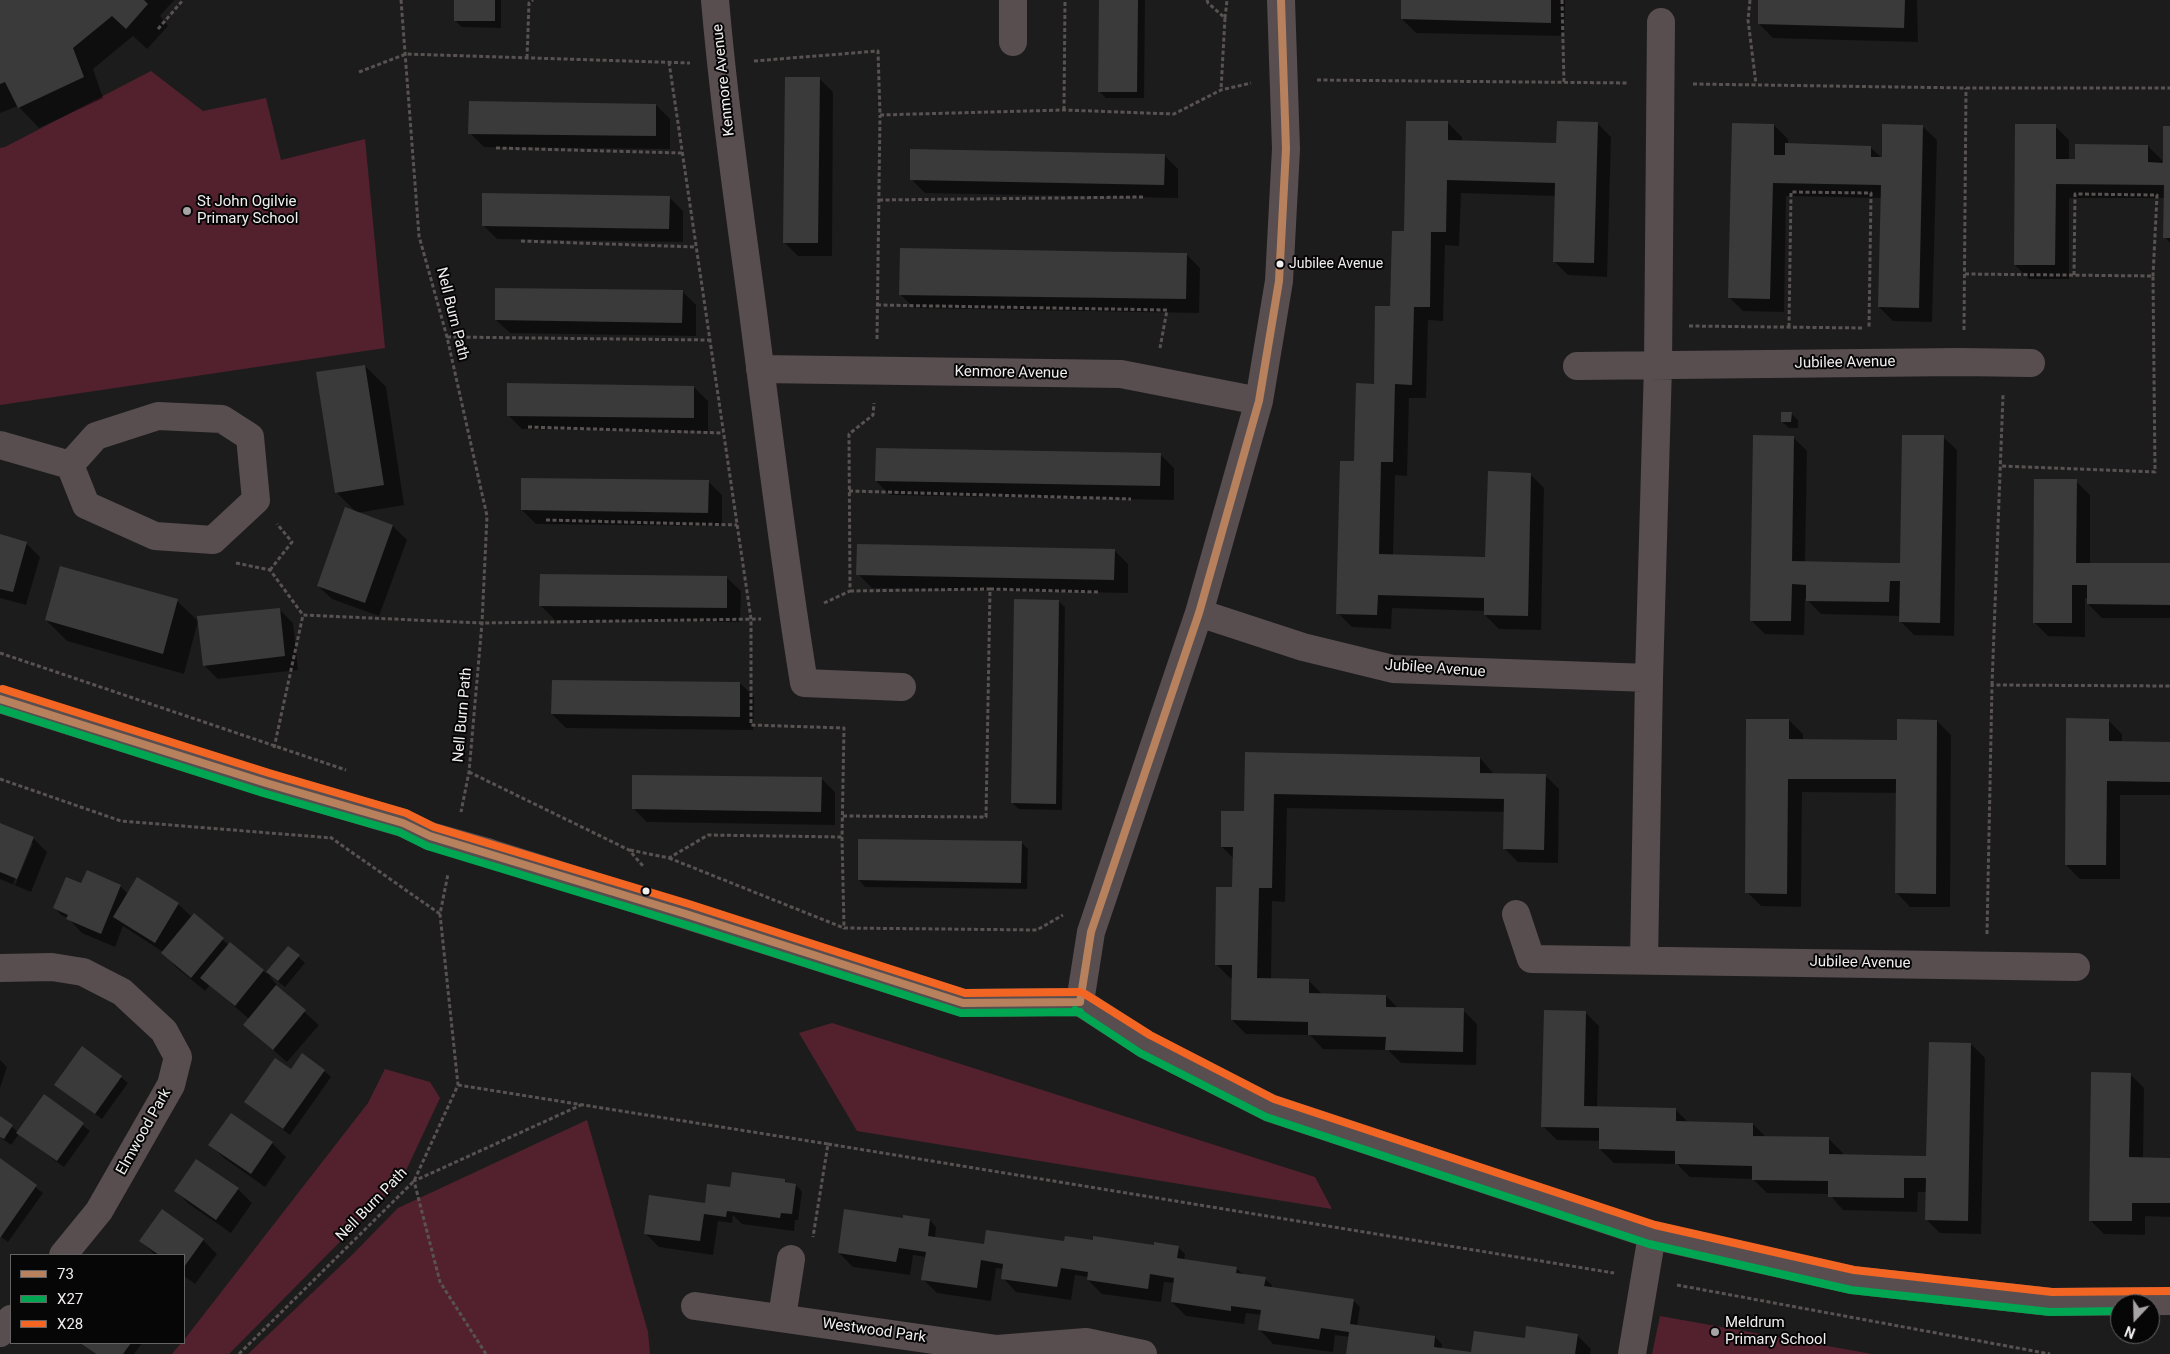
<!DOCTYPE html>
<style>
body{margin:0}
#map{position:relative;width:2170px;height:1354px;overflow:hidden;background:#1d1c1c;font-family:Roboto,sans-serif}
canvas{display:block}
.legend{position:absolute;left:10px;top:1254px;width:175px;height:90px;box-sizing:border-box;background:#070606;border:1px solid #656363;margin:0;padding:6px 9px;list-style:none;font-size:15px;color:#f1eeef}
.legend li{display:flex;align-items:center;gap:10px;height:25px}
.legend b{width:25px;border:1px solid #656363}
.north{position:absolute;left:2110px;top:1294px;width:50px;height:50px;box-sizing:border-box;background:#070606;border:1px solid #656363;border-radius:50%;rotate:201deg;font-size:14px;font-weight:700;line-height:20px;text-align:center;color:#f1eeef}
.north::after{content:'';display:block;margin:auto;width:18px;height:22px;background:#a7a4a5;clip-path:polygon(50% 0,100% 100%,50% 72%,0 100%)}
</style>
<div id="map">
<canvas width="2170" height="1354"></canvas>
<ul class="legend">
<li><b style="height:6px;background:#b6815c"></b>73</li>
<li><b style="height:6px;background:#00a651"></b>X27</li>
<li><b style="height:6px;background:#f26522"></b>X28</li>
</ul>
<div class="north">N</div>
</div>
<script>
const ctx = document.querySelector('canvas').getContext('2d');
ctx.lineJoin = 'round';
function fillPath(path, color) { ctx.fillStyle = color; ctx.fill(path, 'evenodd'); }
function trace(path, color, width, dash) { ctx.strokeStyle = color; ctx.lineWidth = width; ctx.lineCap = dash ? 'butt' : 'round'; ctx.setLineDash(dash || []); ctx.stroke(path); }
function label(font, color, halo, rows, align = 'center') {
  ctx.font = font + ' Roboto,sans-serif'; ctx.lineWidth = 4; ctx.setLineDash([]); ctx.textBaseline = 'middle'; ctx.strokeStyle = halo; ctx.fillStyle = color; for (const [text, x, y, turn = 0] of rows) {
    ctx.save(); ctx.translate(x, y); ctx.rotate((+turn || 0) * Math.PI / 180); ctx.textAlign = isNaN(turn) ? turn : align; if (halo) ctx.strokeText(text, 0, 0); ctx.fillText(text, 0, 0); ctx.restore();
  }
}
const green = new Path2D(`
 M151,71L203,111L266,98L281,160L365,139L385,348L0,405V148L5,147Z
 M832,1023L1315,1177L1332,1209L857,1131L799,1033Z
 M385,1069L430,1082L440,1098L402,1179L229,1354H172L181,1343H184V1340L368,1103Z
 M587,1120L648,1332L650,1354H248L353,1254L398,1208Z
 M1660,1316L1872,1354H1652Z`);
const shadow = new Path2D(`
 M0,0H174L160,16L168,26L147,49L133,36L93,69L103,98L39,128L18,106L0,113Z
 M455,0H501V28L462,27L455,21Z
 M1100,0H1145L1144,98H1106L1099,91Z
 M1402,0H1565L1564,36L1416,33L1402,19Z
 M1759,0H1917L1918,42L1773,38L1759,24Z
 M819,78L833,92L832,256H798L784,242Z
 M656,105L670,119V149L484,147L470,133Z
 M1448,123L1462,137V141L1557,144L1597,123L1611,137L1607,277L1568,275L1554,261L1556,196L1461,193L1459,246L1445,245L1443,321L1428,320L1426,398H1409L1407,476L1395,475L1393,556L1487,558L1530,474L1544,488L1541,630L1499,629L1485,615V611L1392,608L1391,629L1352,627L1338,613L1355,462L1392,307L1405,232Z
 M1774,125L1788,139V145L1870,147L1883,159L1923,127L1937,140L1932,322L1893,321L1879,307L1882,198L1786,196L1784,312L1743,311L1729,297Z
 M2055,126L2069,140V160L2148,146L2162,160V164H2165L2170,127V243L2165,237V198H2069V279H2029L2015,265Z
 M1164,155L1178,169V198L925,193L911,179Z
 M669,197L683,211V242L497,239L483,225Z
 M1186,254L1200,268L1199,313L914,308L900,294Z
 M682,291L696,305V336L510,333L496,320Z
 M365,366L386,387L404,505L357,513L336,492Z
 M694,387L708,401V431L522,429L508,415Z
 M1791,413L1798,420V428H1789L1782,422Z
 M1793,437L1807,451L1805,562L1901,564L1943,437L1957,450L1954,636L1914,635L1900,621V616L1821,614L1805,598L1804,635L1765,634L1751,620Z
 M1160,454L1174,468V500L890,495L876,481Z
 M708,481L722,495V526L536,524L522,510Z
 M2076,481L2090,495V564L2170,565V618H2102L2088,604V598H2085V637L2048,636L2034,622Z
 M346,509L393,526L407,540L379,616L332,599L318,586Z
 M0,536L26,543L40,557L26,605L0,598Z
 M1114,550L1128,564V593L872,588L858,574Z
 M727,578L741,591L740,622L555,620L541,606Z
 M177,601L198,621L184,674L67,641L46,620Z
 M1058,601L1065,607L1062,810L1019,809L1012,803Z
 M279,609L293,623L298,670L218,679L204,665Z
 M740,683L754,697L753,730L566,728L552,714Z
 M1789,720L1803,734V740L1898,741L1937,721L1951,735L1950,907H1910L1897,893V793L1802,792L1801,907L1761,906L1747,892Z
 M2108,720L2122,734V742L2170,743V795H2120V879H2080L2066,865Z
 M1247,754L1480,758L1494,774L1545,775L1559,789L1558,863L1518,862L1504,848L1505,812L1287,808L1285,902L1272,901L1271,980L1309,981L1322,994L1386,996L1399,1009L1463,1010L1477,1024L1476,1065L1401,1063L1388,1050L1323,1049L1310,1035L1246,1034L1232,1020L1233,978H1230L1216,964L1233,889L1234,859L1222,847L1245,813Z
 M821,778L835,792V825L647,822L633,808Z
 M0,824L33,838L47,852L31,892L0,879ZM30,843H33L15,885L13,884Z
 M1021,842L1028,849L1027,889L865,887L859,880Z
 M82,885L120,886L128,894L178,904L192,917L229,945L230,944L266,973L288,947L305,963L285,987L271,976L270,977L277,985L276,987L319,1025L287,1062L245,1025L249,1019L210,985L205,991L176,967L163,952L123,926L115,947L82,933L68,918L61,915L55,908Z
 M1585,1012L1599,1026L1597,1108L1676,1110L1689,1123L1753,1124L1766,1137L1829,1139L1843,1153V1155L1927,1158L1971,1044L1985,1058L1981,1234L1940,1233L1926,1219L1927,1192H1918L1917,1212L1843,1210L1829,1194L1767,1193L1753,1179L1690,1177L1677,1164L1614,1163L1600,1149V1141L1557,1140L1543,1126Z
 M0,1060L7,1067L0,1088Z
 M324,1071L331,1077L290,1135L246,1102Z
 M2130,1074L2144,1088L2143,1159H2170V1217L2145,1216V1235L2104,1234L2090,1220Z
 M121,1077L128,1083L102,1119L56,1085Z
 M44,1096L90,1131L64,1167L19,1134L11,1145L0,1137V1117L18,1132Z
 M231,1115L272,1143L286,1157L265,1187L224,1158L210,1145Z
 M0,1160L43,1193L8,1242L0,1236Z
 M785,1180L788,1184L796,1185L802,1192L798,1220H795L794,1231L742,1224L733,1215L732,1223L718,1221L713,1255L659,1247L645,1233L706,1204L729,1188Z
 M238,1189L252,1203L231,1233L189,1204L176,1191Z
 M904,1219L930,1220L936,1227L935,1238L983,1245L1064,1242L1178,1247L1185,1254L1184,1260L1236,1268L1244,1275L1265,1279L1272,1285L1271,1289L1353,1300L1360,1307L1357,1326L1435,1337L1442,1344L1441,1349L1471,1354H1347L1350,1337L1335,1335L1333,1352L1273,1344L1260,1330L1262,1315L1246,1313L1244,1324L1186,1316L1172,1302L1175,1283L1164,1282L1161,1302L1102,1294L1088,1280V1277L1075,1275L1071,1300L1016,1292L1003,1278L1004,1269L996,1268L991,1301L937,1293L923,1279L926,1257L913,1255L910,1275L853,1267L839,1253Z
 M203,1240L217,1254L195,1284L184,1276V1255H155L141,1241Z
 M1577,1335L1591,1349L1590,1354H1472L1524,1339Z
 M80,1343H142L134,1354H95Z`);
const building = new Path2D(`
 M0,0H144L148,4L126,29L112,16L73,48L84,77L18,108L5,82L0,84Z
 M454,0H495V21H454Z
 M1099,0H1138L1137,92H1098Z
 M1401,0H1551V23L1401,19Z
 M1758,0H1905L1904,28L1758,24Z
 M785,77H820L818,243H783Z
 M469,101L656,104V136L468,134Z
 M1406,121H1448V140L1556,143L1557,121L1598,122L1594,263L1553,262L1555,183L1447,180L1446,232H1431L1430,307H1414L1412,385L1395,384L1393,462H1381L1379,554L1485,557L1488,471L1531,473L1528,616L1484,615V598L1378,595L1377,615L1336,614L1340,461H1354L1356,383L1374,384L1375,306H1390L1392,231H1404Z
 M1732,123L1774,124V155H1785V143L1871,146V157H1882V124L1923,125L1919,308L1878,307L1881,185L1773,183L1770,299L1728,298Z
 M2015,124H2056V159H2075V144L2148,145V162L2163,163V126H2170V238H2163L2164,185L2056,184L2055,265H2014Z
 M910,149L1165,154L1164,185L910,180Z
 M482,193L670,196L669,229L482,226Z
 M900,248L1187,253L1186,299L899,295Z
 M495,288L683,290L682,323L495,320Z
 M365,365L384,485L335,493L316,372Z
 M507,383L694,386V418L507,416Z
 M1781,412H1792L1791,422H1781Z
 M1753,435L1794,436L1792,561L1890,563H1900L1902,435H1944L1940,623L1899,622L1900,581H1890L1889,602L1806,601V585L1792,584L1791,621H1750Z
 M876,448L1161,453L1160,486L875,481Z
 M521,478L709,480L708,513L521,510Z
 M2034,479H2077L2076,563H2170V605L2087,604V585H2072V623H2033Z
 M345,507L393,525L365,603L317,586Z
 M0,534L27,542L13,592L0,589Z
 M857,544L1115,549L1114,580L856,575Z
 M60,566L178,599L163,654L45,620Z
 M540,574L727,576V608L539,606Z
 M1014,599L1059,600L1056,804L1011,803Z
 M280,608L285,656L203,666L197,616Z
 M552,680L740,682V717L551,714Z
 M2066,718L2109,719V741L2170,742V782L2107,781L2106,865H2065Z
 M1746,719H1789V739L1897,740V719L1937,720L1936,894L1895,893L1896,779H1788L1787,894L1745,893Z
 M1245,752L1480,757V773L1546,774L1544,850L1503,849L1504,799L1274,794L1272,888H1259L1257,978L1309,979V993L1386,995V1007L1464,1008L1463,1052L1385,1050L1386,1037L1308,1035V1022L1231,1020L1232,965H1215L1216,887H1232L1233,847H1221V811H1244Z
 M632,775L822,777L821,812L632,809Z
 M0,823L34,837L17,879L0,872Z
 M858,839L1022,841L1021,883L858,880Z
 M87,870L121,885L101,934L66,919L68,915L53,908L66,877L81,883Z
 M137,877L179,903L155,943L113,917Z
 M194,913L224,938L191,978L161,953Z
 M230,942L264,970L235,1006L200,978Z
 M288,946L300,955L278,981L266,972Z
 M276,985L306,1010L273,1050L243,1025Z
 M1544,1010L1586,1011L1584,1106L1676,1108V1121L1753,1123V1136L1829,1137V1154L1926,1156L1929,1042L1971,1043L1968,1221L1925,1220L1926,1178H1904V1198L1828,1197V1181L1752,1180V1166L1675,1164V1151L1599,1149V1128L1541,1127Z
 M82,1046L122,1076L95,1114L54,1085Z
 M302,1053L325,1070L283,1129L244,1102L275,1058L291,1069Z
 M2091,1072L2131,1073L2129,1157L2170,1158V1203H2132V1221H2089Z
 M44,1094L84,1123L57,1161L16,1133Z
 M231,1113L273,1142L251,1174L208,1145Z
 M0,1116L13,1125L4,1139L0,1137Z
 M0,1158L37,1185L0,1238Z
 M196,1159L239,1188L216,1220L174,1191Z
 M732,1172L785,1179V1182L796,1184L792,1214L781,1213L780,1218L727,1211L726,1217L704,1214L700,1241L644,1234L649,1195L705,1203L707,1184L730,1187Z
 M162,1209L204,1239L184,1267V1255H159L139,1241Z
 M844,1209L903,1218V1215L930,1219L928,1236L984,1244L986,1230L1064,1241L1065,1236L1093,1240V1236L1154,1245V1242L1179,1246L1177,1258L1237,1267L1236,1273L1266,1277L1264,1286L1354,1299L1350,1324L1435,1336L1434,1347L1471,1352L1474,1331L1525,1338L1526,1326L1578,1334L1575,1354H1346L1349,1332L1321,1328L1319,1339L1258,1330L1261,1310L1231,1306V1311L1171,1302L1174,1278L1150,1274L1148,1289L1087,1280L1088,1272L1061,1268L1057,1287L1001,1279L1003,1264L981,1260L977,1288L921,1280L926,1252L899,1248L896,1262L838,1253Z
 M80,1343H131L123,1354H96Z`);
const path = new Path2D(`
 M401,0L419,236L447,337L487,516L482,623L469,772L461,812
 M1207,0L1208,3L1225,18L1221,90
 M1562,0L1564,83
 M1750,0L1748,20L1756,84
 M1225,18L1227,0
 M158,29L183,0
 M527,58L529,3L533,0
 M754,61L878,51L880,115L1064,110L1174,114L1221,90L1251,83
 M669,62L751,619V725L844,728L842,837L844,928L1037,930L1063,915
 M359,72L406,54L690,63
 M1317,80L1629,83
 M1693,84L1966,88H2170
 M1064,110L1065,0
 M496,148L682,153
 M879,200L1143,197
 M521,241L696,247
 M1965,274L2153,276L2155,472L2000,466
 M2074,275L2075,194L2157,195L2153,276
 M877,305L1167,310L1160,348
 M1689,326L1863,328
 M1789,327L1791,192L1871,193L1869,328
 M1964,330L1966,88
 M447,337L709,340
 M877,339L880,115
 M528,427L723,433
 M849,491L1131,499
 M546,520L737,525
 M236,563L270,570L303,615L482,623L761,619
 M270,570L292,542L277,524
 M990,589L1100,592
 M824,603L850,591L849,434L873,415L874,403
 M0,653L346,770
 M1992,685L2003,395
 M274,748L303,615
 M469,772L629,850L643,866
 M0,779L121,821L332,838
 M843,816L986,817L990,589L850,591
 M330,837L440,914
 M630,850L669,858L708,835L842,837
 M669,858L844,928
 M1987,934L1992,685L2170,686
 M458,1085L828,1144L813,1237
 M828,1144L1614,1273
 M1677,1285L2050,1354
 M239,1354L414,1181L458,1085L440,914L448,874
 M486,1354L440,1282L414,1181L581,1105`);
const minor = new Path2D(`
 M715,0C724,104 739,208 753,312C769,436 784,560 804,683L902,687
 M1013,42V0
 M1577,366L1959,362L2031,363
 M760,369L1121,374L1259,401
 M158,416L222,419L250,437L256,500L213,540L155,536L86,505L70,465L96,436Z
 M0,445L70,465
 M1199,613L1303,647L1393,669L1649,678
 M0,699L266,783L403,823L430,836
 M487,852L963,1003L1080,1002
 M1516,914L1531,959L2076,967
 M1644,960L1649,678L1658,366L1661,22
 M0,968L52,967L83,972L122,992L164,1031L178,1057L171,1085L99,1211L63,1255
 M1080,1002L1145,1044L1270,1108L1652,1235L1852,1280L2051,1302L2170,1301
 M1080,1002L1091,932L1199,613L1259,401L1279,281L1286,149L1281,0
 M695,1306L997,1349L1086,1342L1143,1354
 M782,1317L791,1259
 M0,1333L11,1319
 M1632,1354L1652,1235`);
const minorBridge = new Path2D(`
 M430,836L487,852`);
const bus1 = new Path2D(`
 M0,699L266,783L403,823L430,836L686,914L963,1003L1080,1002
 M1080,1002L1091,932L1199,613L1259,401L1279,281L1286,149L1281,0`);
const bus2 = new Path2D(`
 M0,709L263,793L399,832L427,846L683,924L961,1013L1080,1012
 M1075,1010L1140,1053L1266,1117L1649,1244L1851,1290L2050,1312L2120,1311`);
const bus3 = new Path2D(`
 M3,689L269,773L406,813L434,827L689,904L965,993L1080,992
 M1085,994L1150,1035L1274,1099L1655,1225L1854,1270L2052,1292L2170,1291`);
const markers = [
 [187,211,5,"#a7a4a5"],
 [1280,264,4.5,"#f1eeef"],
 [646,891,4.5,"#f1eeef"],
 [1715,1332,5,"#a7a4a5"]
];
const busNames = [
 ["Jubilee Avenue",1289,264]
];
const streetNames = [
 ["Kenmore Avenue",724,80,-96],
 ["Nell Burn Path",452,314,76],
 ["Jubilee Avenue",1845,363,-1],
 ["Kenmore Avenue",1011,373,1],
 ["Jubilee Avenue",1435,669,4],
 ["Nell Burn Path",463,715,-85],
 ["Jubilee Avenue",1860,963,1],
 ["Elmwood Park",144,1132,-61],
 ["Nell Burn Path",372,1205,-46],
 ["Westwood Park",874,1331,8]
];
const poiNames = [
 ["St John Ogilvie",197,202],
 ["Primary School",197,219],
 ["Meldrum",1725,1323],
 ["Primary School",1725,1340]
];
fillPath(green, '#53212e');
fillPath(shadow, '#0007');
fillPath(building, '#3a3a3a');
trace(path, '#585252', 3, [4, 2.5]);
trace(minor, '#584e50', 28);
trace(minorBridge, '#584e50', 28);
trace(bus1, '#b6815c', 8);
trace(bus2, '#00a651', 8);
trace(bus3, '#f26522', 8);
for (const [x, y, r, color] of markers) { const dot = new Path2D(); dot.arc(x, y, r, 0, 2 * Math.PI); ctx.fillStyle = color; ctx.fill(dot); trace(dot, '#070606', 2); }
label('14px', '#f1eeef', '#070606', busNames, 'left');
label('15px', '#f1eeef', '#070606', streetNames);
label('15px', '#f1eeef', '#070606', poiNames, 'left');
</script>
